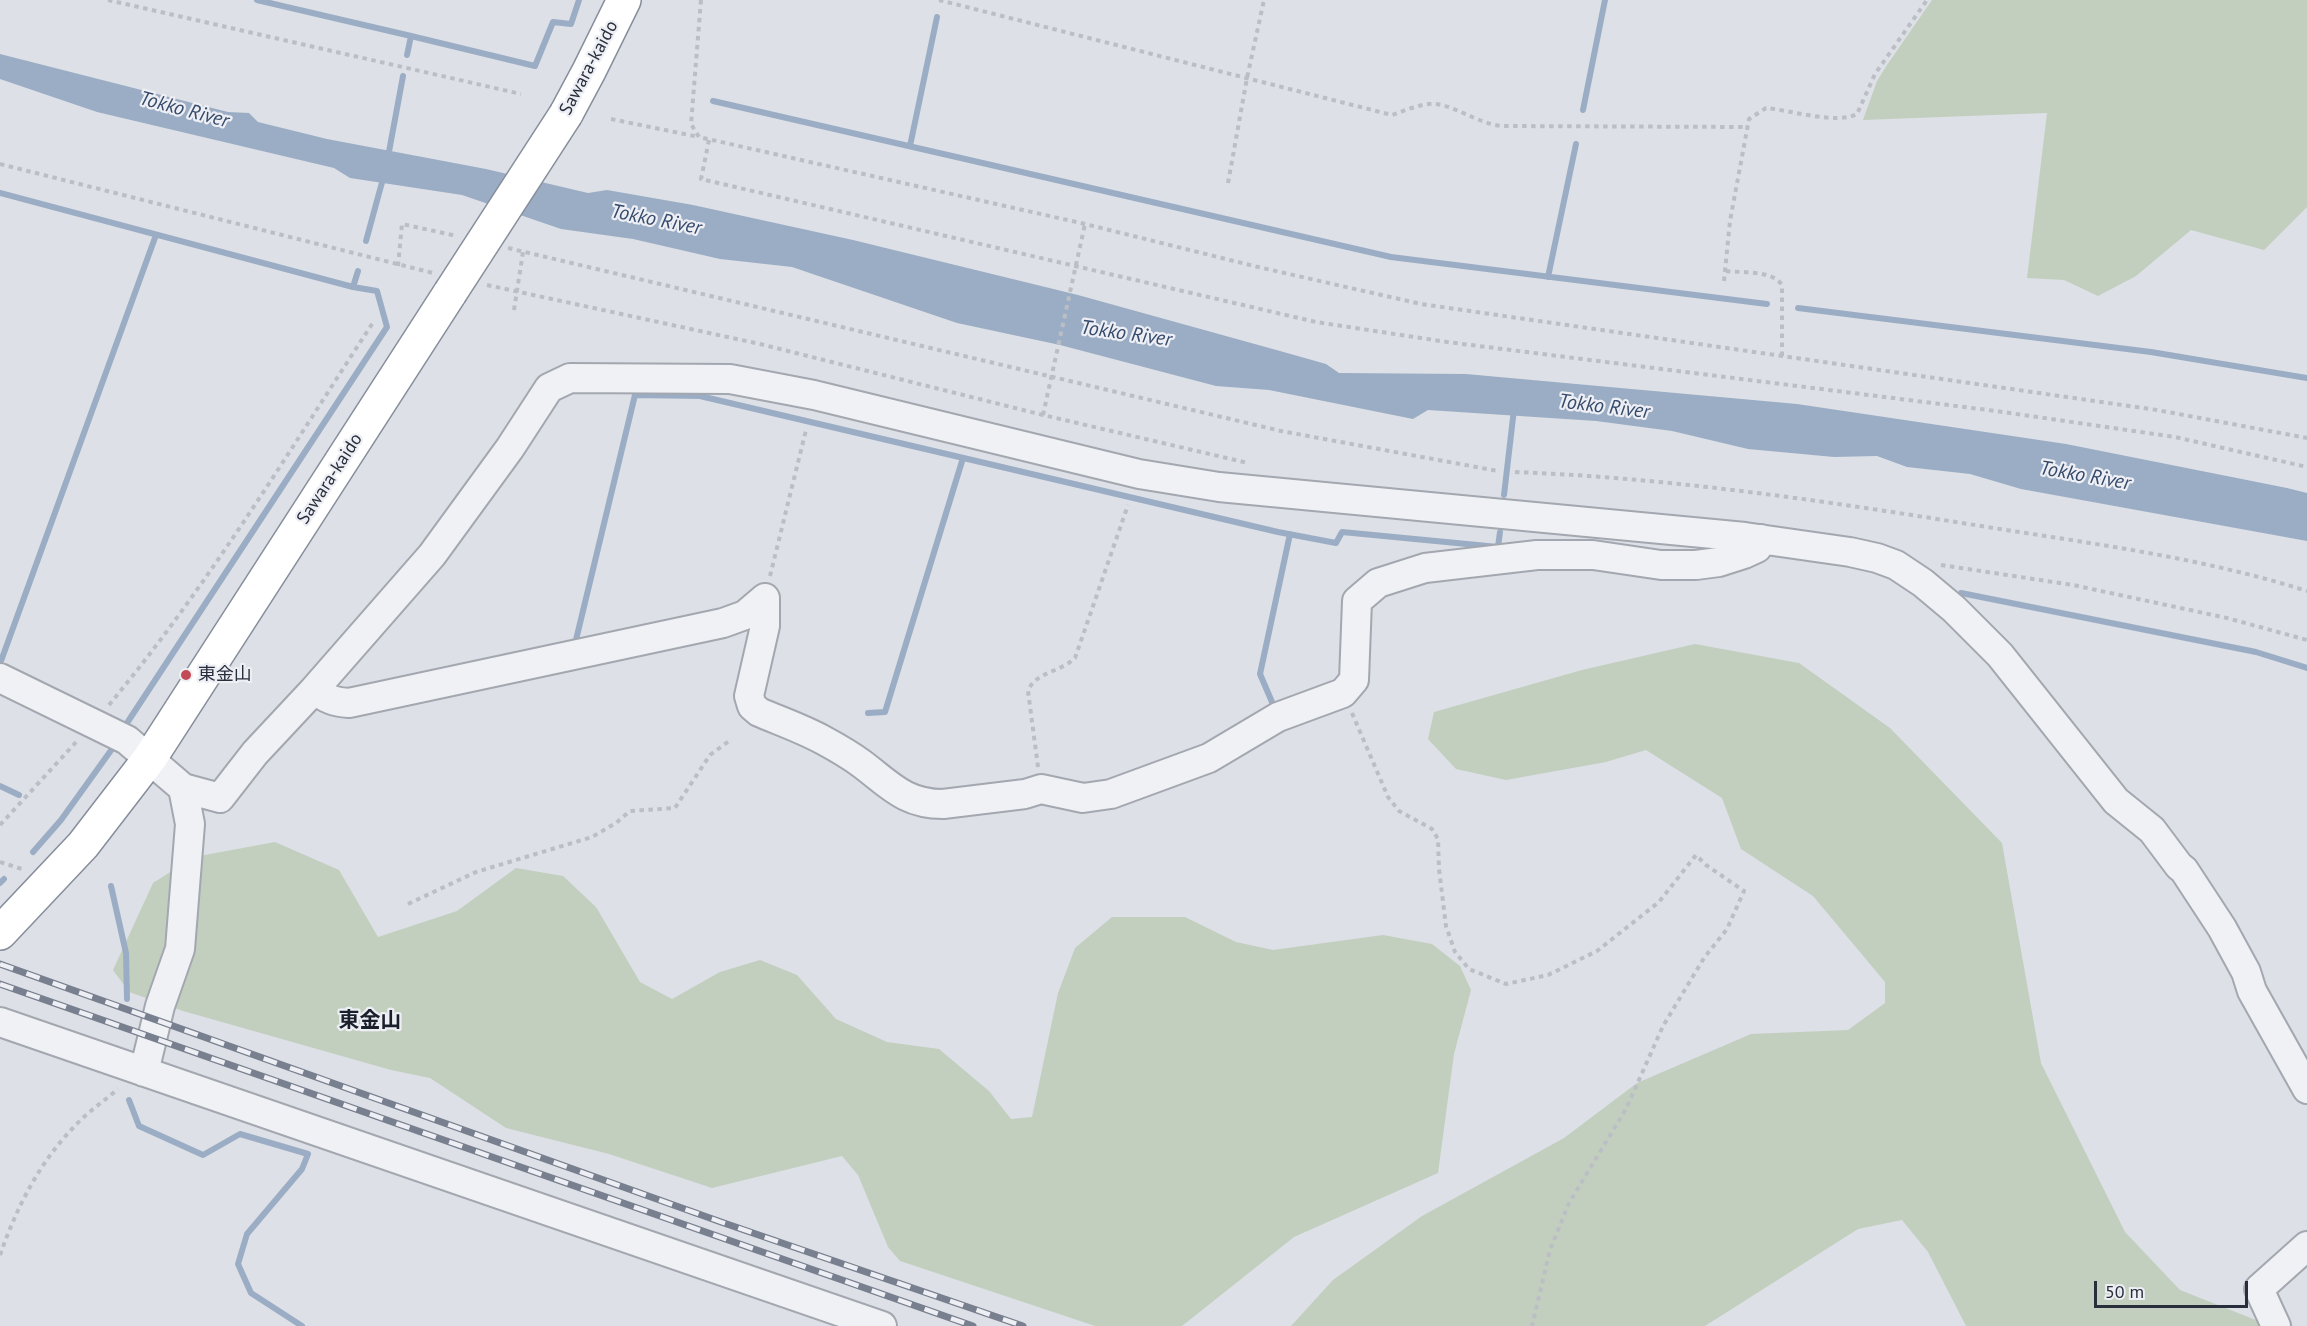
<!DOCTYPE html>
<meta charset="utf-8">
<style>
body{margin:0}
#map{position:relative;width:2307px;height:1326px;overflow:hidden;background:#dde0e6;font-family:"PT Sans",sans-serif}
canvas{display:block}
.scale{position:absolute;left:2094px;top:1281px;width:154px;height:27px;box-sizing:border-box;border:3px solid #282e3b;border-top:0;padding-left:8px;font-size:18px;line-height:21px;white-space:nowrap;color:#282e3b;-webkit-text-stroke:4px #edeff4;paint-order:stroke}
</style>
<div id="map">
<canvas width="2307" height="1326"></canvas>
<div class="scale">50 m</div>
</div>
<script>
const ctx = document.querySelector('canvas').getContext('2d');
ctx.lineJoin = 'round';
function fillPath(path, color) { ctx.fillStyle = color; ctx.fill(path, 'evenodd'); }
function trace(path, color, width, dash) { ctx.strokeStyle = color; ctx.lineWidth = width; ctx.lineCap = dash ? 'butt' : 'round'; ctx.setLineDash(dash || []); ctx.stroke(path); }
function label(font, color, halo, rows, align = 'center') {
  ctx.font = font + ' "PT Sans","Noto Sans JP",sans-serif'; ctx.lineWidth = 4.5; ctx.setLineDash([]); ctx.textBaseline = 'middle'; ctx.strokeStyle = halo; ctx.fillStyle = color; for (const [text, x, y, turn = 0] of rows) {
    ctx.save(); ctx.translate(x, y); ctx.rotate((+turn || 0) * Math.PI / 180); ctx.textAlign = isNaN(turn) ? turn : align; if (halo) ctx.strokeText(text, 0, 0); ctx.fillText(text, 0, 0); ctx.restore();
  }
}
const green = new Path2D(`
 M1932,0H2307V207L2264,250L2191,230L2136,276L2098,296L2064,280L2027,278L2047,113L1863,120L1877,81L1887,65Z
 M1695,644L1799,663L1890,728L2002,843L2041,1063L2125,1232L2180,1290L2271,1326H1966L1928,1252L1902,1220L1858,1229L1705,1326H1291L1333,1280L1422,1216L1564,1138L1637,1083L1751,1034L1848,1030L1885,1003V982L1813,896L1741,849L1722,798L1646,750L1606,762L1506,780L1456,769L1428,739L1434,712L1582,670Z
 M275,842L339,870L378,937L457,911L516,868L563,876L596,907L640,982L672,999L720,972L760,960L797,975L836,1019L887,1042L939,1049L989,1091L1011,1119L1032,1117L1058,993L1075,948L1112,917H1185L1236,942L1273,950L1383,935L1432,944L1460,966L1471,990L1454,1054L1438,1173L1294,1237L1182,1326H1095L900,1261L888,1247L858,1175L842,1156L712,1188L609,1154L506,1128L430,1078L391,1070L183,1011L129,992L113,970L153,883L194,857Z`);
const water = new Path2D(`
 M0,54L228,112L249,113L258,122L327,139L486,169L588,193L607,190L693,205L853,240L1078,295L1280,351L1326,364L1339,373L1466,374L1797,404L2066,444L2287,488L2307,493V541L2021,489L1970,474L1907,467L1877,456L1834,457L1748,449L1672,431L1596,421L1428,410L1413,419L1269,390L1216,386L1060,345L957,323L792,267L720,259L633,239L561,229L462,195L350,178L334,168L97,112L0,79Z`);
const stream = new Path2D(`
 M257,0L411,36
 M407,55L411,36L535,66L553,22L571,24L579,0
 M713,101L1391,257L1767,304
 M1583,110L1605,0
 M910,146L937,17
 M388,157L403,76
 M0,193L353,287
 M366,241L384,175
 M1548,277L1576,144
 M1798,308L2151,352L2307,378
 M1504,495L1514,409
 M1961,593L2256,652L2307,668
 M575,644L635,395L700,396L1278,532L1336,543L1342,532L1498,547L1500,532
 M1,661L156,235
 M1275,709L1260,674L1290,534
 M868,713L885,712L963,458
 M127,723L387,327L377,291L353,287L358,271
 M0,786L19,795
 M33,852L61,820L112,749
 M0,883L4,879
 M111,886L126,953L127,999
 M129,1100L139,1126L203,1155L240,1134L308,1154L302,1169L247,1234L238,1264L251,1293L302,1326`);
const path = new Path2D(`
 M108,0L521,94
 M701,0L691,124L699,137L1085,224L1258,267L1421,304L2157,410L2307,438
 M939,0L1392,115C1404,111 1417,105 1429,104C1451,102 1477,124 1502,126L1748,127
 M611,119L699,137
 M709,140L701,179L1316,322L1447,342L1996,411L2175,437L2307,467
 M0,164L433,273
 M1228,183L1247,78L1264,0
 M508,248L1281,431L1498,471
 M398,266L402,224L457,236
 M1726,271C1743,273 1772,270 1782,285V356
 M1724,281L1730,221L1749,119L1766,108C1790,110 1836,125 1857,114L1875,74L1927,0
 M487,285L760,344L1043,415L1248,463
 M514,310L523,252
 M1043,415L1085,224
 M1515,472C1673,478 1832,502 1987,527C2095,544 2203,558 2307,591
 M1941,565L2073,585L2227,618L2307,640
 M770,576L806,430
 M109,705C208,586 289,451 374,321
 M1352,713L1388,797L1399,811L1432,829L1438,839L1439,869L1446,926L1455,952L1469,969L1506,984L1548,975L1597,951L1659,902L1696,855L1706,865L1744,891L1727,929L1704,958L1663,1026L1626,1109L1569,1203L1550,1250L1532,1326
 M1038,767L1028,691C1035,672 1061,672 1075,658L1128,505
 M0,825L78,740
 M0,862L25,870
 M408,904L476,872L592,837L616,823L630,811L675,808L710,755L729,741
 M0,1255C16,1209 39,1163 73,1128C86,1113 103,1102 118,1089`);
const minor = new Path2D(`
 M0,678L127,740L183,788L220,798L255,753L313,691L432,555L510,448L549,388L570,378L730,379L814,395L1139,474L1219,487L1745,537L1850,552L1877,558L1896,565L1923,583L1954,609L2000,655L2116,801L2152,830L2179,866L2184,870L2222,928L2246,972L2252,991L2307,1089
 M315,689C325,699 335,702 349,703L723,623L745,615L765,598V626L749,696L752,706L759,712C780,721 803,729 823,740C836,747 850,755 862,764C890,785 905,804 943,804L1025,794L1041,789L1083,798L1111,794L1209,758L1278,717L1343,693L1354,680L1357,601L1378,583L1425,568L1537,555H1593L1661,565H1696L1719,562L1744,554L1757,548L1761,539
 M0,1022L882,1326
 M144,1072L160,1006L180,949L190,824L183,788
 M2276,1326L2259,1289L2307,1246`);
const highway = new Path2D(`
 M566,114L589,71L624,0
 M0,933L83,845L150,758L450,293`);
const rail = new Path2D(`
 M0,964L721,1222L1023,1326
 M0,984L973,1326`);
const highwayBridge = new Path2D(`
 M450,293L566,114`);
const markers = [
 [186,675,6,"#c24b57"]
];
const streetNames = [
 ["Sawara-kaido",589,68,-62],
 ["Sawara-kaido",330,479,-57]
];
const poiNames = [
 ["東金山",198,675]
];
const waterNames = [
 ["Tokko River",184,110,15],
 ["Tokko River",656,220,11],
 ["Tokko River",1126,334,8],
 ["Tokko River",1604,407,7],
 ["Tokko River",2085,476,10]
];
const quarterNames = [
 ["東金山",370,1021]
];
fillPath(green, '#c2cfbf');
fillPath(water, '#9badc4');
trace(stream, '#9badc4', 6);
trace(minor, '#a3a7af', 32);
trace(highway, '#868d9b', 36);
trace(path, '#bcbec5', 4, [4.5, 4.5]);
trace(minor, '#f0f1f5', 28);
trace(highway, '#fff', 33);
trace(rail, '#787f8e', 7);
trace(rail, '#edeff4', 4.5, [14]);
trace(highwayBridge, '#868d9b', 36, []);
trace(highwayBridge, '#fff', 33);
for (const [x, y, r, color] of markers) { const dot = new Path2D(); dot.arc(x, y, r, 0, 2 * Math.PI); ctx.fillStyle = color; ctx.fill(dot); trace(dot, '#edeff4', 2); }
label('18px', '#282e3b', '#edeff4', streetNames);
label('18px', '#282e3b', '#edeff4', poiNames, 'left');
label('italic 20px', '#364b6c', '#edeff4', waterNames);
label('bold 21px', '#1a1f2c', '#edeff4', quarterNames);
</script>
